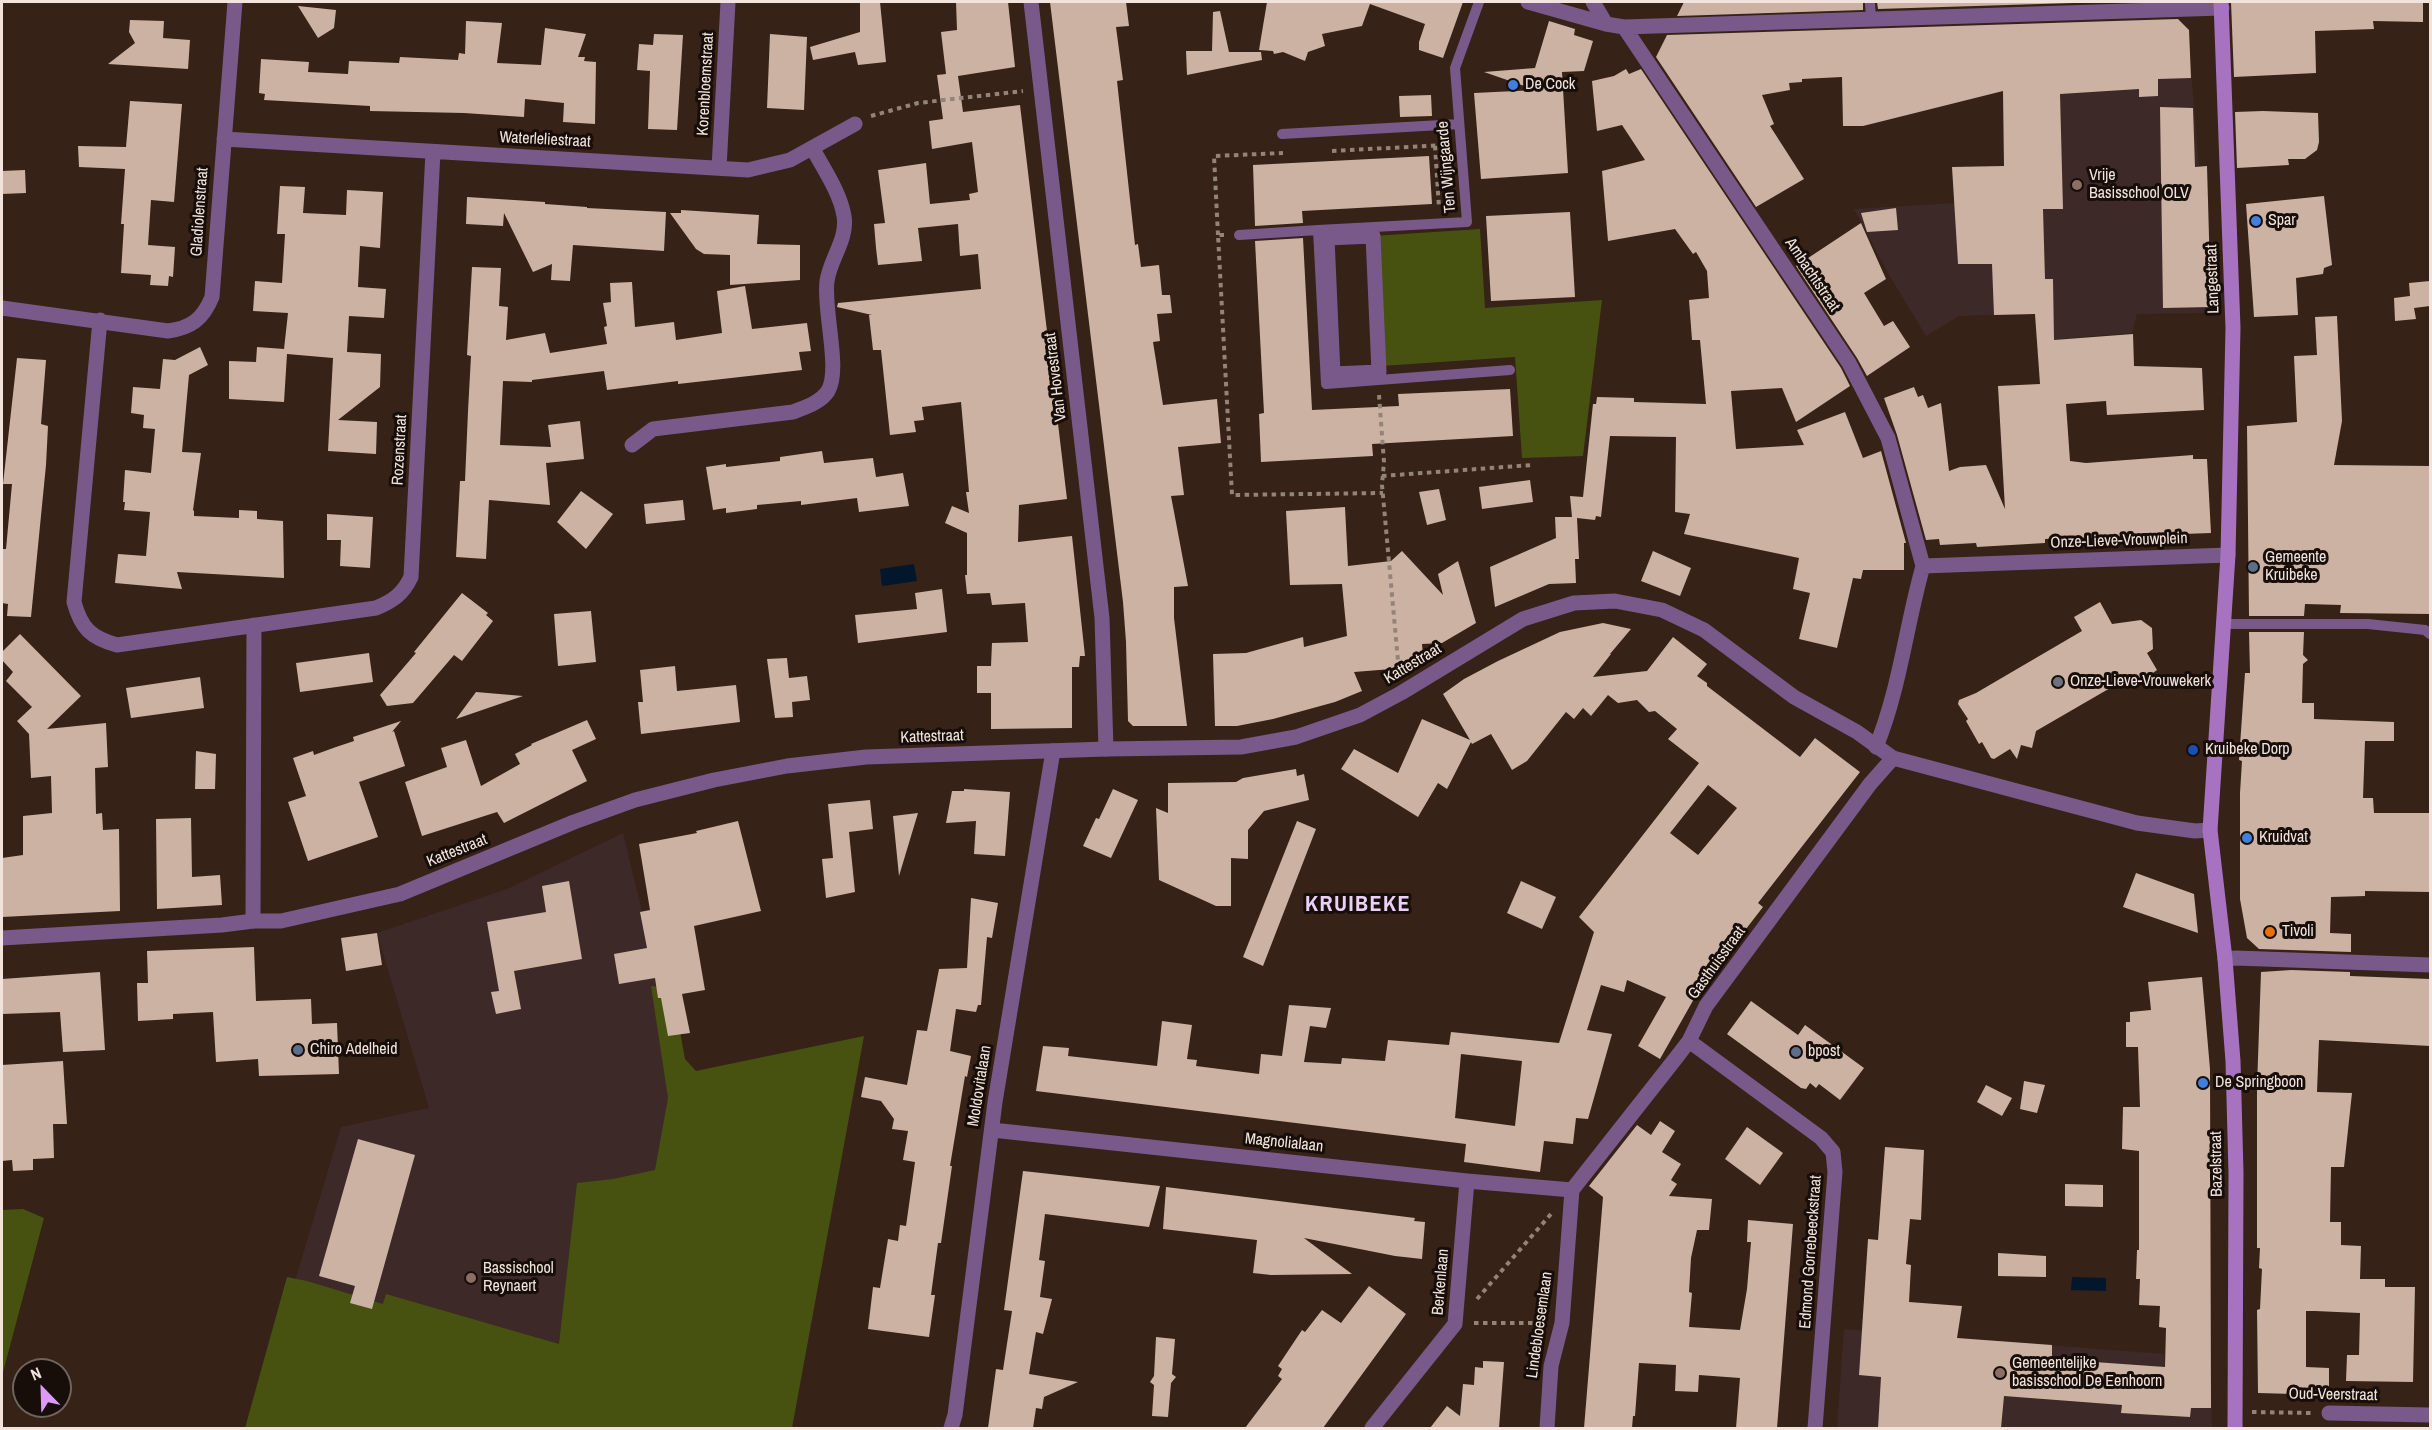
<!DOCTYPE html>
<style>
body{margin:0}
#map{position:relative;width:2432px;height:1430px;overflow:hidden;background:#362217;font-family:"Archivo Narrow",sans-serif}
canvas{display:block}
.frame{position:absolute;inset:0;border:3px solid #f2e4dc;pointer-events:none}
.north{position:absolute;left:12px;top:1358px;width:60px;height:60px;box-sizing:border-box;background:#170e09;border:2px solid #6f645d;border-radius:50%;rotate:337deg;font-size:16px;font-weight:700;line-height:24px;text-align:center;color:#f2e4dc}
.north::after{content:'';display:block;margin:auto;width:21px;height:27px;background:#da9af6;clip-path:polygon(50% 0,100% 100%,50% 72%,0 100%)}
</style>
<div id="map">
<canvas width="2432" height="1430"></canvas>
<div class="frame"></div>
<div class="north">N</div>
</div>
<script>
const ctx = document.querySelector('canvas').getContext('2d');
ctx.lineJoin = 'round';
function fillPath(path, color) { ctx.fillStyle = color; ctx.fill(path, 'evenodd'); }
function trace(path, color, width, dash) { ctx.strokeStyle = color; ctx.lineWidth = width; ctx.lineCap = dash ? 'butt' : 'round'; ctx.setLineDash(dash || []); ctx.stroke(path); }
function label(font, color, halo, rows, align = 'center') {
  ctx.font = font + ' "Archivo Narrow",sans-serif'; ctx.lineWidth = 6; ctx.setLineDash([]); ctx.textBaseline = 'middle'; ctx.strokeStyle = halo; ctx.fillStyle = color; for (const [text, x, y, turn = 0] of rows) {
    ctx.save(); ctx.translate(x, y); ctx.rotate((+turn || 0) * Math.PI / 180); ctx.textAlign = isNaN(turn) ? turn : align; if (halo) ctx.strokeText(text, 0, 0); ctx.fillText(text, 0, 0); ctx.restore();
  }
}
const education = new Path2D(`
 M2190,58L2211,313L2137,314L2132,333L2037,341L2035,314L1959,316L1926,336L1889,275L1854,209L1954,203L1952,167L2004,166L2002,65Z
 M623,833L683,1080L618,1428H251L341,1127L429,1108L377,933L507,889Z
 M1844,1329L2164,1354L2165,1368L2211,1379L2212,1428H1837Z`);
const green = new Path2D(`
 M1480,229L1485,308L1602,300L1583,456L1522,458L1515,357L1381,366L1373,236Z
 M651,986L672,988L685,1059L696,1071L864,1036L792,1428H245L287,1277L307,1281L383,1304L386,1294L559,1344L577,1183L613,1179L655,1170L668,1098Z
 M23,1209L44,1218L2,1376V1210Z`);
const water = new Path2D(`
 M914,564L917,581L882,586L880,569Z
 M2072,1277L2106,1278V1291L2071,1290Z`);
const building = new Path2D(`
 M860,2H880L886,62L858,65L855,52L813,60L810,47L860,32Z
 M956,2H1008L1015,67L958,76L963,112L1020,105L1067,499L1019,505L1018,542L1072,536L1085,656H1080L1079,667H1072V728L991,729V693H977V666H991L992,643L1028,642L1025,603L992,605L990,593L967,594L965,575H967V533L945,523L952,506L969,513L966,492H969L961,402L922,407L924,420L914,421L916,432L890,435L881,350H873L869,315H872L837,307L838,303L981,289L978,254L960,256L958,224L918,228L922,261L878,265L876,248L874,224L885,223L878,170L926,163L930,204L970,200L969,194L978,192L972,142L932,149L929,121L943,119L937,75L946,74L941,32L957,30Z
 M1050,2H1126L1129,26L1116,27L1123,80L1117,81L1135,245L1138,244L1141,267L1159,265L1162,295H1170L1172,313L1157,314L1160,341L1153,342L1163,405L1217,399L1221,443L1178,447L1184,495L1171,496L1188,586L1174,587V618L1187,726H1133L1128,721L1126,642L1123,602Z
 M1267,2H1463L1443,58L1419,50V42L1425,24L1370,4L1362,26L1322,34L1325,46L1308,52L1305,61L1283,52L1274,54L1273,51L1259,50Z
 M1684,2H1863V10L1677,16Z
 M1877,2H2105L1878,9Z
 M2231,2H2423V22L2373,21L2374,29L2315,31L2316,73L2234,77Z
 M298,6L336,10L334,28L318,38Z
 M1220,11L1229,52H1261L1262,60L1187,75L1186,51H1212L1213,12Z
 M2178,19L2189,30L2191,78L2158,79V96L2139,97V89L2060,94L2063,209H2043L2045,279H2053L2054,340L2133,334L2134,366L2202,368L2204,410L2107,415L2106,401L2066,404L2070,461L2086,463L2193,455V459H2207L2211,533L2045,539V543L1977,547L1976,543L1940,545L1939,539L1926,540L1897,435L1884,398L1914,387L1918,397L1923,395L1928,408L1941,403L1949,471L1960,467L1986,465L2005,509L1998,386L2040,384L2035,314L1994,315L1992,264H1958L1952,167L2004,166L2003,91L1863,126H1843L1842,77L1802,79V82L1789,83L1790,90L1762,95L1774,124L1770,126L1804,179L1756,207L1656,57L1667,35Z
 M130,20L164,21L163,38L190,40L188,69L108,64L135,43L129,32Z
 M466,21L502,23L497,63L541,65L545,28L586,34L578,57H585L584,61L596,62L595,124L563,122L564,103L525,99L524,117L464,113L370,111V106L264,100L265,94L259,93L261,59L309,62L308,72L348,74L349,61L399,63L400,57L458,60L459,53L465,54Z
 M1549,21L1575,29L1574,35L1593,41L1584,71L1562,72L1568,173L1481,179L1474,93L1536,90L1484,72L1535,68Z
 M654,34L683,35L677,130L648,129L650,71L637,70L639,44L653,45Z
 M770,34L807,37L804,110L767,108Z
 M1626,69L1629,74L1641,69L1841,368L1850,386L1796,422L1782,388L1731,391L1736,449L1804,445L1797,430L1845,412L1863,458L1881,451L1906,543H1904V570H1863L1861,579L1853,578L1837,648L1799,639L1810,593L1793,589L1799,558L1684,534L1690,514L1675,512L1676,437L1610,436L1601,517L1596,516L1595,520L1577,518L1579,559H1575L1576,583L1549,584L1495,607L1490,567L1556,538L1555,517H1572L1570,496L1583,497L1593,404H1596L1597,397L1634,398V402L1706,404L1700,340H1692L1689,300L1709,298L1707,271L1696,252L1693,254L1675,229L1608,241L1602,171L1645,160L1622,125L1597,131L1592,81L1614,76Z
 M1431,95L1432,116L1400,117L1399,96Z
 M130,101L182,104L174,202L151,200L148,245L175,247L173,277L169,276L168,286L150,285L151,275L121,273L124,224H121L125,169L79,167L78,146L126,147Z
 M2160,107L2193,108L2195,167L2207,166L2211,307L2163,308Z
 M2263,111L2318,113L2319,142L2317,150L2305,159H2288L2289,165L2237,168L2235,112Z
 M1429,156L1432,204L1302,211L1303,223L1255,226L1253,165Z
 M25,170L26,193L2,194V171Z
 M280,186L305,187L303,213L346,215L347,190L383,192L380,248L360,246L358,287L386,289L384,318L349,316L347,352L381,354L380,387L338,420L377,422L376,454L328,451L333,358L287,354L284,402L229,399V361L256,362L257,347L284,349L288,313L253,311L255,281L282,283L285,234H277Z
 M2324,196L2332,265L2324,268L2323,274L2296,278L2298,315L2254,317L2246,204Z
 M467,197L545,202V204L587,207V208L666,212L664,251L573,245L570,281L551,280L552,264L533,272L504,213L503,226L466,224Z
 M1896,208L1898,230L1867,232L1861,213Z
 M681,210L759,215L757,244L800,245V280L730,285V255L704,254L696,249L670,213H681Z
 M1570,212L1575,297L1491,301L1486,216Z
 M1861,223L1886,279L1864,293L1884,326L1893,321L1910,347L1867,376L1857,358L1796,266Z
 M1303,238L1312,410L1399,406L1398,394L1510,389L1513,436L1372,444L1373,456L1261,462L1259,414L1264,413L1255,241Z
 M472,267L501,268L499,306L508,307L506,340L545,333L550,353L607,344L604,327L607,326L603,303L611,302L610,283L632,282L635,327L674,322L676,340L722,333L717,291L745,286L752,329L807,323L811,351L799,352L802,370L678,384V381L607,390L604,371L532,380V382L503,381L500,445L551,447L548,425L580,421L584,459L546,463L550,505L489,500L486,559L456,557L460,481H465L468,411L471,356L467,355Z
 M2430,281V306L2414,308L2416,319L2395,321L2394,298L2410,296L2409,283Z
 M2337,316L2342,421L2334,465L2430,466V614L2340,613L2341,605L2305,604L2304,616H2249L2247,426L2297,422L2294,356L2317,355L2315,317Z
 M200,347L208,365L189,375L182,452L201,453L193,510L194,511V516L239,518V510L257,511V519L283,521L284,578L177,572L182,589L115,583L118,554L146,556L150,512L124,510L125,502H123L125,470L151,473L155,429L143,428L144,415L131,413L133,387L160,389L163,359L175,360Z
 M17,358L46,360L41,424L48,426L46,465L31,617L7,616L8,604L2,603L3,580H2V549H6L12,484H3Z
 M822,451L824,463L873,458L876,477L903,473L909,506L859,512L857,498L801,505V501L757,505V509L726,513V508L713,510L706,467L726,464V467L780,461V457Z
 M1530,480L1533,502L1482,509L1479,487Z
 M1439,489L1446,520L1427,525L1419,492Z
 M581,491L613,514L586,549L557,522Z
 M683,500L685,520L646,524L644,504Z
 M1345,507L1348,566L1391,561L1402,551L1443,595L1438,574L1458,561L1476,623L1442,643L1422,644L1423,655L1407,663L1404,668L1354,672L1362,691L1335,702L1273,719L1237,726H1215L1213,654L1246,653L1303,637L1304,647L1347,636L1342,584L1290,585L1286,511Z
 M327,514L373,517L370,568L340,566L341,540H327Z
 M1653,551L1691,568L1680,596L1641,581Z
 M942,589L947,632L858,643L855,615L917,609L915,593Z
 M462,593L488,613L486,615L493,621L462,661L454,655L413,703L387,706L380,695L416,653L414,652Z
 M2100,602L2112,624L2141,620L2152,628L2153,649L2147,653L2157,670L2132,688L2124,680L2036,731L2032,748L2021,745L2017,759L2010,749L1994,759L1991,758L1982,742L1979,744L1966,721L1968,719L1958,704L1959,700L1976,693L2082,631L2074,617Z
 M591,611L596,662L558,666L554,614Z
 M1603,623L1631,629L1610,654H1611L1593,677L1647,671L1673,637L1707,664L1697,676L1707,683V686L1800,757L1815,738L1860,772L1758,903L1763,907L1732,947L1734,948L1717,972L1701,992L1699,990L1660,1059L1638,1046L1666,997L1627,980L1624,992L1601,985L1587,1030L1612,1034L1588,1119L1576,1118L1573,1144L1544,1141L1540,1172L1464,1162L1466,1144L1036,1091L1043,1046L1069,1048L1068,1056L1157,1066L1162,1021L1192,1025L1187,1059L1197,1060L1196,1066L1259,1074L1261,1054L1282,1056L1289,1005L1331,1008L1326,1028L1310,1026L1304,1062L1341,1064L1342,1058L1385,1061L1388,1040L1449,1045L1451,1032L1559,1043L1594,932L1579,917L1699,763L1668,739L1677,729L1655,711L1649,712L1637,700L1618,703L1608,695L1591,716L1583,708L1574,719L1566,712L1527,761L1512,770L1491,734L1472,744L1471,742L1447,789L1438,783L1418,817L1341,769L1354,749L1398,773L1422,719L1470,740L1443,694L1464,679L1498,661L1560,632ZM1708,785L1737,808L1698,855L1670,833ZM1461,1054L1522,1061L1515,1126L1455,1118Z
 M2249,632H2304L2303,655L2308,660L2303,664L2302,703H2314V719L2394,722V741H2365L2363,798H2373L2374,813H2430V892L2365,891V896L2331,897L2330,933L2351,934V952L2259,949L2247,938L2240,899V793L2242,761L2239,760L2245,673H2250Z
 M20,634L81,696L47,729L106,723L108,767L95,768L96,814L102,813L103,830L119,829L120,911L2,917V858L23,855V816L52,813L51,776L31,778L29,734L17,721L32,707L6,681L13,672L2,660V652Z
 M369,653L373,682L300,692L296,663Z
 M787,658L789,678L807,676L810,700L792,702L793,717L775,718L767,659Z
 M675,666L677,691L736,685L740,722L641,734L638,702H643L640,670Z
 M200,677L204,708L131,718L126,688Z
 M476,692L523,696L456,719Z
 M587,720L596,739L572,750L587,781L504,823L497,812L422,836L405,782L447,767L441,748L466,740L481,786L520,764L515,754L532,745L531,744Z
 M401,721L392,732L394,731L405,766L359,782L378,837L308,861L288,802L306,796L293,758L313,751L314,755L336,747L354,741L353,737Z
 M196,751L216,754L215,789H195Z
 M1296,769L1297,776L1304,774L1309,800L1264,811L1248,830V859L1231,858V906H1216L1159,880L1156,808L1168,813V783L1236,782L1243,778Z
 M964,789L1010,792L1005,856L974,854L976,821L946,823L952,791H964Z
 M1113,789L1138,800L1111,858L1083,846L1096,818L1099,819Z
 M870,800L873,829L849,832L855,892L826,898L822,859L833,858L828,804Z
 M918,813L899,876L893,816Z
 M191,818L192,877L220,875L222,905L157,909L156,819Z
 M738,821L761,911L694,926L705,990L682,994L690,1033L668,1036L661,998H658L655,978L619,984L614,954L647,948L640,912L650,910L639,844L697,833L696,831Z
 M1297,821L1316,829L1263,966L1243,957Z
 M2136,873L2194,894L2198,933L2123,907Z
 M569,881L582,959L514,971L521,1009L496,1014L491,992L499,991L487,922L546,912L542,886Z
 M1521,881L1556,897L1542,929L1507,913Z
 M971,898L998,903L992,938L987,937L981,1005H978L976,1012L956,1009L950,1051L971,1056L967,1077L965,1076L950,1166H952L941,1243H938L931,1295H935L929,1337L868,1329L873,1287L880,1288L888,1239L898,1241L900,1225L906,1226L915,1162L903,1160L908,1131L892,1129L894,1119L881,1101L861,1097L865,1077L907,1085L917,1030L927,1031L939,969L967,968Z
 M377,933L382,965L346,971L341,938Z
 M254,947L256,1001L311,999L312,1024L337,1023L339,1074L259,1076L258,1059L216,1062L213,1012L173,1014V1019L138,1021L137,983H148L147,951Z
 M2291,970L2350,972V976L2430,979V1046L2319,1040L2317,1092L2352,1093L2344,1167H2331L2330,1222H2341V1245L2361,1246L2360,1279H2385V1287H2415L2413,1382L2346,1381L2347,1355H2359L2360,1313L2315,1311H2306V1367L2329,1368V1395L2258,1393L2257,1310L2260,1309L2262,1269L2259,1268L2260,1248H2257V1087L2261,972Z
 M100,972L105,1050L63,1052L60,1012L2,1014V979Z
 M2202,977L2210,1069L2211,1408H2191L2190,1417L2121,1413L2122,1405L2004,1396L2001,1428H1878L1881,1377L1859,1375L1868,1239L1878,1240L1885,1147L1924,1150L1921,1220L1910,1219L1906,1264L1911,1265L1909,1302L1962,1306L1957,1338L2052,1345V1359L2165,1367L2166,1328L2159,1327L2160,1306L2139,1305L2140,1279H2136L2137,1250H2139V1151L2122,1149L2123,1107H2140L2138,1047H2126V1022H2130V1012L2151,1010L2148,982Z
 M1751,1001L1798,1035L1805,1025L1864,1068L1840,1100L1819,1084L1816,1088L1810,1083L1806,1089L1801,1088L1727,1034Z
 M63,1061L67,1124H53L54,1158L33,1159V1170L13,1171L12,1160L2,1161V1065Z
 M2024,1081L2045,1085L2037,1113L2020,1109Z
 M1986,1085L2012,1098L2002,1116L1977,1102Z
 M1660,1121L1675,1131L1662,1152L1681,1164L1671,1180L1677,1184L1669,1196L1712,1199L1709,1230H1697L1691,1258L1689,1292L1692,1293L1689,1327L1740,1330L1747,1289L1751,1242H1747L1748,1220L1793,1224L1777,1428H1736L1740,1378L1699,1375L1698,1392L1675,1391L1676,1365L1639,1363L1635,1416H1633L1632,1428H1584L1603,1197L1589,1186L1637,1125L1651,1135Z
 M1747,1127L1783,1153L1760,1185L1725,1159Z
 M358,1139L415,1155L372,1309L350,1303L355,1286L319,1276Z
 M1023,1171L1160,1186L1149,1227L1045,1214L1039,1260L1045,1261L1040,1297L1052,1299L1043,1334L1036,1332L1029,1374L1078,1382L1044,1397L1042,1409L1036,1408L1033,1428H988L996,1369L1003,1370L1012,1311L1004,1310Z
 M2065,1184L2103,1185V1207L2065,1206Z
 M1166,1187L1415,1218L1414,1221L1425,1222L1422,1259L1395,1256L1304,1238L1352,1274L1271,1275L1253,1273L1257,1240L1163,1229Z
 M1998,1253L2046,1256V1277L1998,1276Z
 M1369,1286L1406,1314L1323,1428H1245L1282,1379L1278,1376L1282,1369L1278,1366L1302,1330L1305,1332L1322,1310L1341,1323Z
 M1156,1337L1175,1339L1172,1374L1176,1377L1171,1383L1168,1417L1152,1416L1154,1385L1150,1382L1154,1376Z
 M1483,1361L1504,1362L1499,1428H1430L1447,1406L1460,1416L1463,1384L1474,1385L1475,1367L1483,1368Z`);
const path = new Path2D(`
 M871,116L918,103L1023,91
 M1435,146L1439,208
 M1332,151L1445,145
 M1218,235L1214,156L1283,153
 M1224,235H1218L1232,495L1383,493
 M1379,395L1384,462L1382,485L1399,672
 M1382,476L1532,465
 M1477,1299L1551,1214
 M1474,1323H1544
 M2252,1412L2311,1413`);
const service = new Path2D(`
 M1479,2L1455,68L1467,222L1318,230L1326,384L1510,370
 M1870,3L1871,18
 M1282,134L1459,124
 M1239,235L1318,230
 M2221,624H2368L2425,630L2430,634`);
const pedestrian = new Path2D(`
 M1373,236L1379,372L1333,374L1327,238Z`);
const minor = new Path2D(`
 M1031,2L1102,618L1106,749
 M1528,2L1606,24L1624,27L2222,8
 M1593,2L1606,24
 M1624,27L1849,363L1888,438L1923,566
 M224,139L748,170L790,160L855,124
 M719,168L728,2
 M2,308L168,331C191,328 203,319 212,297L235,2
 M100,320L74,602C81,628 91,638 117,645L376,608C393,601 403,594 411,577L433,152
 M632,445L653,429L793,412C805,407 820,403 828,391C841,369 823,310 827,281C830,259 848,239 844,216C840,192 824,170 813,149
 M1923,566L2228,555
 M1876,747C1900,688 1906,626 1923,566
 M253,921L254,625
 M2225,959L2236,958L2430,965
 M1689,1041L1821,1138L1833,1152L1835,1172L1815,1428
 M992,1130L1467,1181L1572,1190
 M1572,1190L1676,1058L1689,1041L1706,1006L1870,784L1893,758
 M2329,1413L2430,1415
 M951,1428L955,1415L995,1102L1053,751
 M1372,1428L1455,1324L1467,1181
 M1547,1428L1551,1366L1562,1323L1572,1190`);
const tertiary = new Path2D(`
 M2,938L222,925L253,921H281L400,894L574,822L635,800L714,780L787,766L866,757L1106,749L1241,747L1296,737L1360,715L1401,693L1523,619L1574,603L1615,601L1662,610L1704,630L1794,697L1857,732L1893,758L2137,823L2195,831L2210,830`);
const secondary = new Path2D(`
 M2221,2L2233,328L2228,555L2210,830L2225,959L2233,1061L2236,1173L2235,1428`);
const markers = [
 [1513,85,6,"#3f7fe0"],
 [2077,185,6,"#8d6e63"],
 [2256,221,6,"#3f7fe0"],
 [2253,567,6,"#5c6f8a"],
 [2058,682,6,"#6b7280"],
 [2193,750,6,"#1a4fb4"],
 [2247,838,6,"#3f7fe0"],
 [2270,932,6,"#e8710a"],
 [298,1050,6,"#5c6f8a"],
 [1796,1052,6,"#5c6f8a"],
 [2203,1083,6,"#3f7fe0"],
 [471,1278,6,"#8d6e63"],
 [2000,1373,6,"#8d6e63"]
];
const streetNames = [
 ["Korenbloemstraat",706,84,-87],
 ["Waterleliestraat",545,140,3],
 ["Ten Wijngaarde",1447,167,-95],
 ["Gladiolenstraat",200,212,-86],
 ["Ambachtstraat",1812,275,56],
 ["Langestraat",2213,279,-92],
 ["Van Hovestraat",1056,377,-97],
 ["Rozenstraat",400,450,-87],
 ["Onze-Lieve-Vrouwplein",2119,541,-2],
 ["Kattestraat",1413,664,-31],
 ["Kattestraat",932,737,-2],
 ["Kattestraat",457,851,-22],
 ["Gasthuisstraat",1717,963,-54],
 ["Moldovitalaan",980,1086,-81],
 ["Magnolialaan",1284,1143,6],
 ["Bazelstraat",2217,1164,-91],
 ["Edmond Gorrebeeckstraat",1811,1252,-86],
 ["Berkenlaan",1441,1282,-85],
 ["Lindebloesemlaan",1540,1325,-82],
 ["Oud-Veerstraat",2333,1395,1]
];
const poiNames = [
 ["De Cock",1525,85],
 ["Vrije",2089,176],
 ["Basisschool OLV",2089,194],
 ["Spar",2268,221],
 ["Gemeente",2265,558],
 ["Kruibeke",2265,576],
 ["Onze-Lieve-Vrouwekerk",2070,682],
 ["Kruibeke Dorp",2205,750],
 ["Kruidvat",2259,838],
 ["Tivoli",2282,932],
 ["Chiro Adelheid",310,1050],
 ["bpost",1808,1052],
 ["De Springboon",2215,1083],
 ["Bassischool",483,1269],
 ["Reynaert",483,1287],
 ["Gemeentelijke",2012,1364],
 ["basisschool De Eenhoorn",2012,1382]
];
const districtNames = [
 ["KRUIBEKE",1358,905]
];
fillPath(education, '#3d2927');
fillPath(green, '#475211');
fillPath(water, '#02172b');
fillPath(building, '#ccb2a3');
trace(path, '#948379', 4, [4.5, 4.5]);
trace(service, '#795989', 10);
trace(pedestrian, '#795989', 15);
trace(minor, '#795989', 15);
trace(tertiary, '#795989', 15);
trace(secondary, '#a773c0', 15);
for (const [x, y, r, color] of markers) { const dot = new Path2D(); dot.arc(x, y, r, 0, 2 * Math.PI); ctx.fillStyle = color; ctx.fill(dot); trace(dot, '#170e09', 2); }
label('16px', '#f2e4dc', '#170e09', streetNames);
label('16px', '#f2e4dc', '#170e09', poiNames, 'left');
ctx.letterSpacing = '1.5px';
label('bold 22px', '#ead0f7', '#170e09', districtNames);
ctx.letterSpacing = '0px';
</script>
